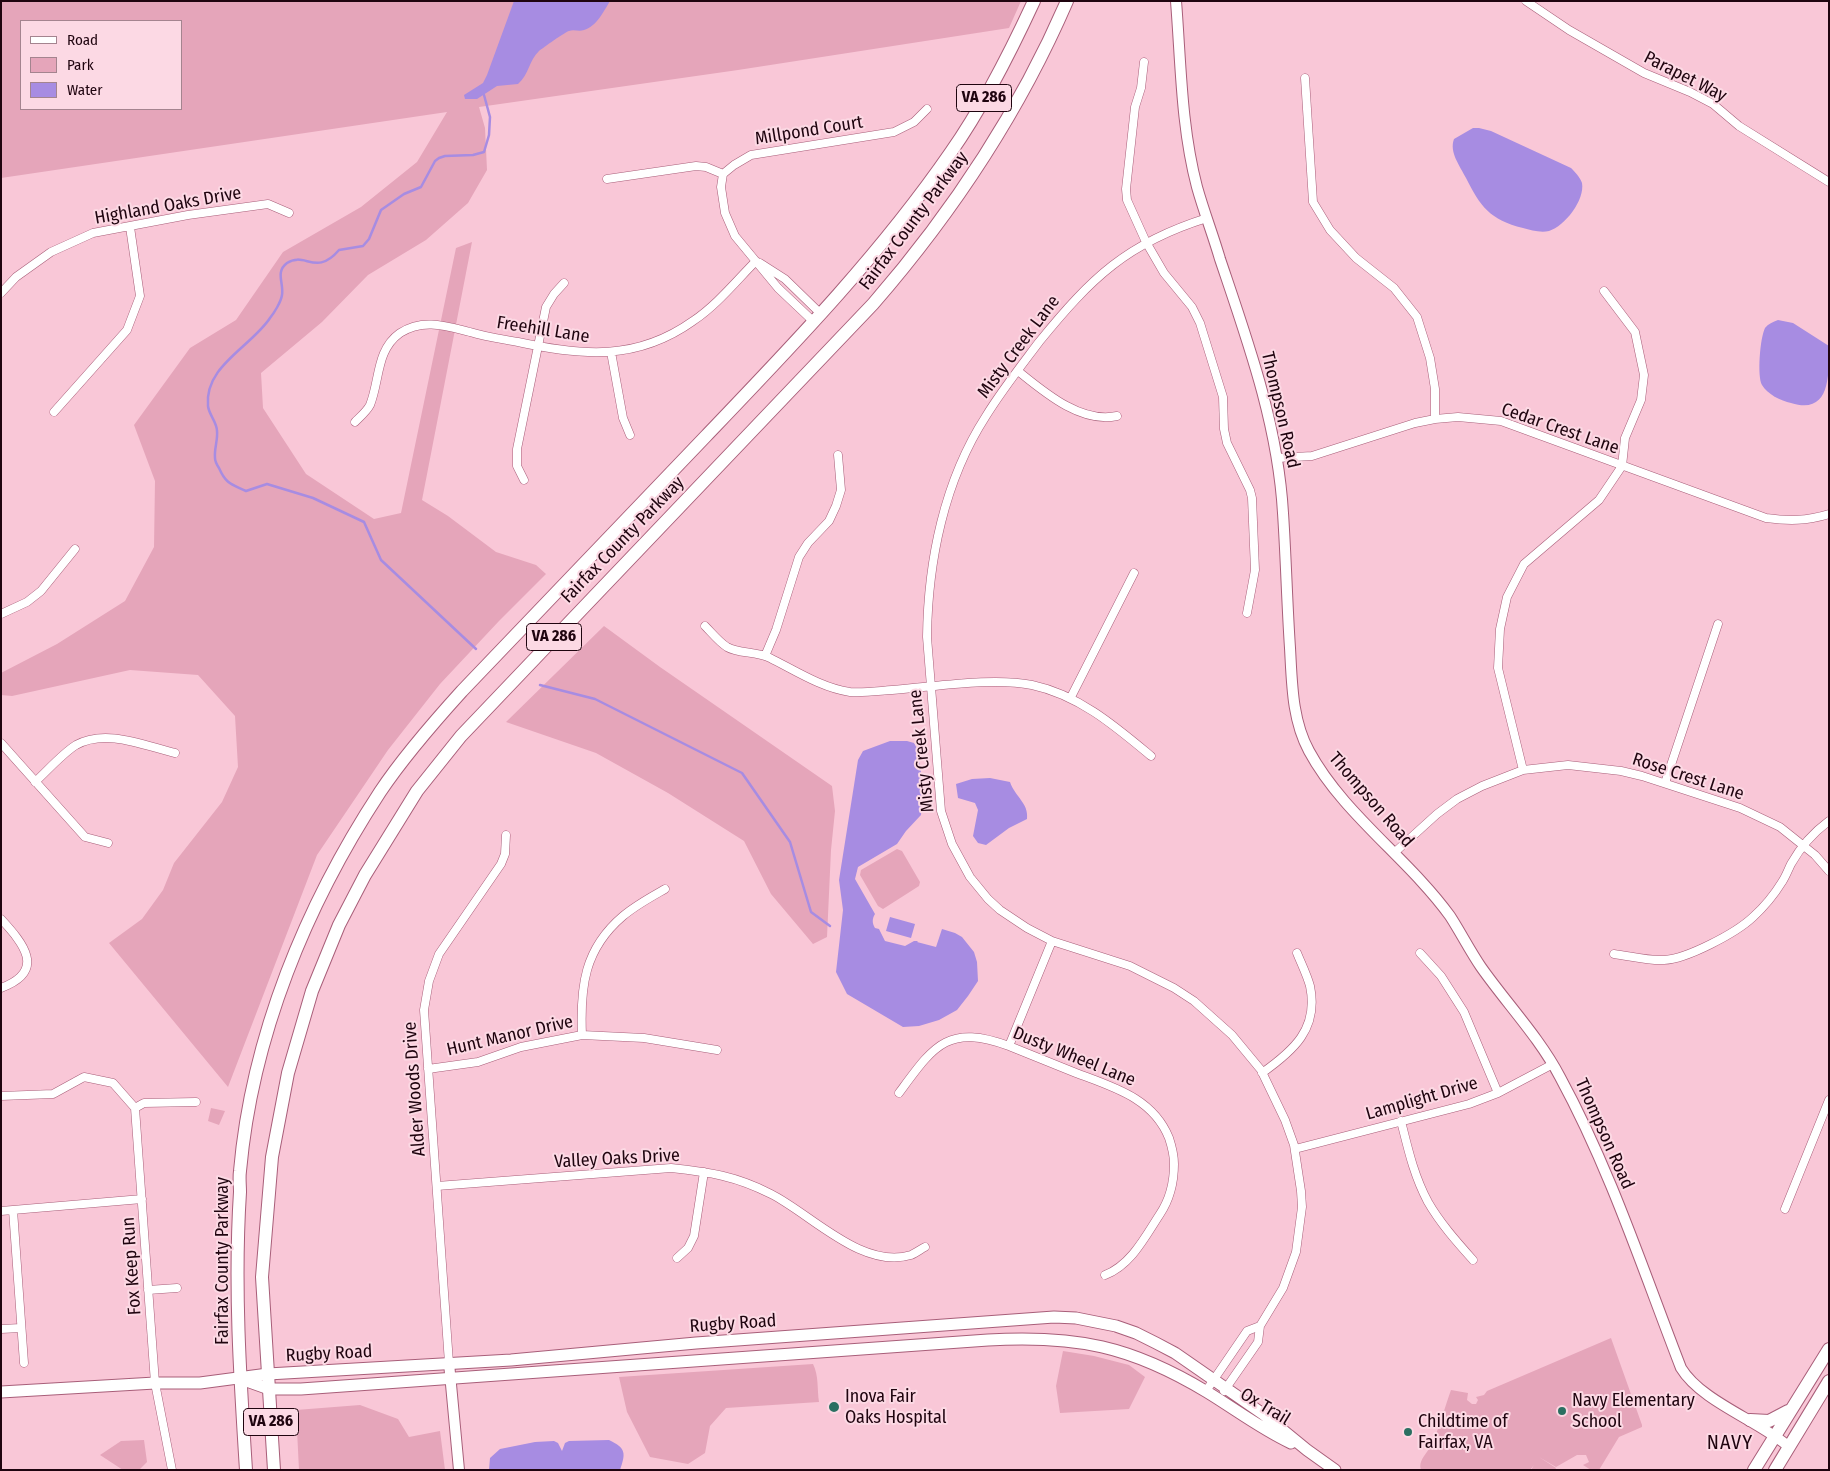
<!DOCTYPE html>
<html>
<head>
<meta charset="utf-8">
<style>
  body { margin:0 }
  #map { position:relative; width:1830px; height:1471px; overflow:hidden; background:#f9c7d7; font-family:"Fira Sans Condensed",sans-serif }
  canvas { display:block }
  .frame { position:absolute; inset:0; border:2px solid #1f040f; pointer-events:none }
  .legend { position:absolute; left:20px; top:20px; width:162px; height:90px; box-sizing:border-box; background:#fcd9e4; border:1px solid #a4848f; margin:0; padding:6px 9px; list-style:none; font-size:15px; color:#1f040f }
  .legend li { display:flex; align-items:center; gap:10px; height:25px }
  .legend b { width:25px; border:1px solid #a4848f }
</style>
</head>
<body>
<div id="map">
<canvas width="1830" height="1471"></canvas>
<div class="frame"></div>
<ul class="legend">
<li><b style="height:6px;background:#fff"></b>Road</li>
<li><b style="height:14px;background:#e5a5ba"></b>Park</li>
<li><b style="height:14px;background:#a78ce2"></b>Water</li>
</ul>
</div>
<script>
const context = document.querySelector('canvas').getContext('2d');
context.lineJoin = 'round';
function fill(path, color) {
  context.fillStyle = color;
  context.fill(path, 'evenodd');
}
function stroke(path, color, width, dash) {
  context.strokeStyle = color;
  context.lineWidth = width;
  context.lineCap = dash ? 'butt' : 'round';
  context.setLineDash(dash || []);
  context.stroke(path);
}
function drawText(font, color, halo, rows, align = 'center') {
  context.font = font + ' "Fira Sans Condensed",sans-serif';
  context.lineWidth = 4;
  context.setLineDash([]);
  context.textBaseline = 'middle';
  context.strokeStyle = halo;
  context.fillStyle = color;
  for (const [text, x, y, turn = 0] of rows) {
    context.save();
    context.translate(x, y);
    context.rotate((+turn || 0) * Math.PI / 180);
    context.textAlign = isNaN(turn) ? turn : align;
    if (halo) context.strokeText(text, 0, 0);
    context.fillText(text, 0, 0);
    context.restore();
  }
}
const green = new Path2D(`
  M1,1H1021L1009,28L738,70L479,107L485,128L487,170L468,203L426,240L368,275L322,322L261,373L263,408L306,474L374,519L401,513L456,248L472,242L422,500L448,516L496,552L536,565L546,574L499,621L440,684L388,750L317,855L228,1087L109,943L142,919L163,890L174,863L222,802L238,767L235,716L198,675L130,670L12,696L1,695V673L57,644L125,601L154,547L155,481L134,425L190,348L236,320L283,252L361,207L417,162L447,112L1,178ZM21,21H181V109H21Z
  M604,626L660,667L832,786L835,811L831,850L827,937L813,944L771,894L744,841L668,793L596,753L506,722Z
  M897,849L902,851L920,882L919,886L883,909L878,906L860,875L861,870Z
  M211,1108L225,1111L219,1125L208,1121Z
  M1611,1338L1642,1425V1427L1619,1437L1599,1470H1591L1583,1465L1589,1462L1586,1455H1577L1556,1467L1539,1457L1556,1468L1555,1470H1531L1534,1465L1530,1470H1421C1418,1462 1425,1455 1429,1449C1439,1431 1444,1409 1451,1390L1468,1393L1467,1400L1472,1404H1476L1478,1400L1476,1397L1484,1395L1487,1391Z
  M1063,1351L1094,1356L1129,1365L1145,1377L1129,1409L1060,1413L1056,1386Z
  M813,1364C819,1376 817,1389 819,1402L726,1408L710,1426L705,1453L688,1464L650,1457L627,1412L619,1377Z
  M360,1405L398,1419L409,1437L440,1431L445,1470H299L296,1410Z
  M144,1440L147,1462L139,1470H123L100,1455L121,1441Z`);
const water = new Path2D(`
  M514,1H610C604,11 596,27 584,30C579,32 574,29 569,31C565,32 543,48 539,51C529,60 529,75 518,84L497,86L477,99H465L464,95L483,83L487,75Z
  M1473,128H1479L1491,131L1571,168C1575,172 1580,177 1582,183C1585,200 1565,226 1549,231C1540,233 1531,230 1523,228C1490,220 1480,206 1466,178C1460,166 1449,152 1454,139Z
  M1778,320L1793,323L1829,346C1829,377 1830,415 1791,403C1781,401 1767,394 1762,385C1757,376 1760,338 1765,328C1768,324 1773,322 1778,320Z
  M890,741H907L914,743L918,750L923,788L921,815L906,831L897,844L858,867L855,879L875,914C872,919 872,923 875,928L879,929L885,941L905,946L914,941H918L917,942L936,947L942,929L955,933L962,937L974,952L977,962L978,981L968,996L957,1010L939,1020L919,1026L903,1027L847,994L836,972L843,910L839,880L858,760L863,751Z
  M990,778L1010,782C1015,797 1029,803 1027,819L1009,828L986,845L978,843L973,836L978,810L975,803L958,798L956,784L972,779Z
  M890,917L915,924L911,938L886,931Z
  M609,1440C626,1448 626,1453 620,1470H489L490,1458L500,1449L535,1442L554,1441L558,1443L562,1451L565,1443L569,1441Z`);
const stream = new Path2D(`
  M476,649L381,560L364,522L313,498L267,484L246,491C231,484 226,484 219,468C217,465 215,461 215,458C214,449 218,440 217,431C217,422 209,415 208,406C204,366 251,347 270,318C274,313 281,302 282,295C284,283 275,272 287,263C305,251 316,277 339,250L363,246L369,239L381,210L404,194L421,187L435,161L439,158L445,156L473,155L484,152L489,135L490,117L484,95
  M540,685L595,699L742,773L790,842L811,912L830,926`);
const minor = new Path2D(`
  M1526,1L1569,30L1644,73L1690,92L1713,104L1739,126L1829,182
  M1144,62L1141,88L1135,107L1126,189L1127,200L1146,242L1164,273L1192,307L1200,323L1223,397L1224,429L1227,443L1250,490L1252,498L1255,570L1247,613
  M1305,78L1313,202L1330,230L1356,258L1394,288L1417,317L1430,358L1435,389V419
  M723,174L721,187L725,213L735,236L778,288L814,322
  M607,179L696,166L706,167L723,174L734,165L751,155L894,132L914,122L927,109
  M1207,218C1127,243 1091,278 1039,342C1021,366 1002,390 986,416C944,481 928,561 927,637L941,811L952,844L970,877L988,899L1000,910L1027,928L1052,941L1130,966L1174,988L1194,1001L1232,1035L1261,1070L1285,1120L1294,1145L1301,1191L1302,1207L1296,1252L1283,1288L1260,1326L1258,1342L1224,1391
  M760,263L785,279L821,314
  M1,293L16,277L51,252L93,233L188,215L268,204L289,213
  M611,352L623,418L630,435
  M1018,371C1044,392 1081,424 1117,416
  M54,412L127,330L140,296L130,227
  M355,422C360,417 367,411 370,405C380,380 376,350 400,333C423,318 446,326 470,332C486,337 502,339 518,342C582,356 637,361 693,321C717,305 736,281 756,261
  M1277,458L1312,456L1415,423L1435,419L1458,417L1501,421L1766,518C1789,521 1806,521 1829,514
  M524,480L517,466V449L546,307L554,294L564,283
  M1,614L27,602L41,591L75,549
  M705,626C712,633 719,642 727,647C739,654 756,651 770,658C796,671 822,688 850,692C864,693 878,691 892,690C934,687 992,677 1032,685C1079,695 1115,726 1151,756
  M765,656L776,630L799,557L808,543L829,521L836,506L841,490L838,455
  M1071,697L1134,573
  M1,743L85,837L108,843
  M1523,770L1498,668L1500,629L1507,597L1524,564L1599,500L1622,466L1625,438L1641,400L1644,375L1635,332L1604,291
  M35,782C47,771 63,753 76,745C106,728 145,746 175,753
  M1665,783L1718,624
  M1394,853L1437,814L1457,799L1482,786L1523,770L1568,765L1621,771L1642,776L1740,808L1780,827L1815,855L1829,871
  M1,919C23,943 47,971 1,988
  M1420,953L1441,976L1464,1012L1498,1093
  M1614,954C1630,956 1648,961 1664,960C1687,959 1736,933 1753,917C1764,907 1774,895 1782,882C1786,876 1788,870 1791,864C1800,848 1814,832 1829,821
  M582,1035C580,987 584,949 623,916C636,905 651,897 665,889
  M1009,1046L1052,941
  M428,1069L478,1062L521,1047L582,1035L644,1038L717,1050
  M1262,1073C1293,1051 1319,1029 1310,986C1307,975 1301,963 1297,953
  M899,1093C933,1047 947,1023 1009,1046C1031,1055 1054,1064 1076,1073C1113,1087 1153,1098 1169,1138C1172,1147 1174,1155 1174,1164C1174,1182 1170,1199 1160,1214C1145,1237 1131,1265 1105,1275
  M1,1096L53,1094L84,1077L113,1083L135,1108L155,1383L172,1470
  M135,1108L144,1103L196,1102
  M1401,1121C1408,1149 1414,1176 1428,1202C1440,1223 1457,1242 1473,1260
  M1295,1149L1469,1104L1498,1093L1553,1064
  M437,1186L671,1168C709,1172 736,1176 771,1194C811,1214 862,1270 911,1255C916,1253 921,1249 925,1247
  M1785,1209L1829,1100
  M13,1210L24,1363
  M1,1211L142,1199
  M677,1258L688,1248L694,1236L704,1172
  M148,1290L177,1288
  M1,1329L21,1328
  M449,1363L424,1010L429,981L439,954L501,864L505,854L506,835
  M1206,1391L1247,1331L1260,1326`);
const tertiary = new Path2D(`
  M1176,1C1181,64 1181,126 1197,187C1204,212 1213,235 1220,259C1248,342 1278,425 1283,513C1286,558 1287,603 1290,648C1292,683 1292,720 1309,751C1343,814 1408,858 1450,916C1461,933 1470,951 1481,967C1507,1004 1539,1037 1560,1077C1610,1169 1643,1270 1681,1368C1701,1401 1757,1420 1788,1446
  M449,1363L459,1470`);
const secondary = new Path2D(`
  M241,1379L269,1389H301L988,1340C1076,1335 1131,1346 1207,1392C1235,1409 1261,1429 1291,1443
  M1,1392L155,1383H200L268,1374L511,1360L696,1343L1054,1317L1076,1318L1116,1326L1136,1333L1156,1343L1175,1353L1263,1414L1307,1450L1335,1470`);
const primary = new Path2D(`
  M1750,1420L1769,1421L1788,1411
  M1754,1470L1829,1349
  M1775,1470L1829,1381`);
const trunk = new Path2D(`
  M246,1470C240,1377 234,1285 240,1192C240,1185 239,1178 240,1171C252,1036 306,905 380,792C404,756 433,723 462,691C543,606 625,521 706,436C793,345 880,255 951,152C984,105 1010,53 1034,1
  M274,1470L262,1277L272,1157L288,1073L312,991L339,925L365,875L417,791L461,736L873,304C952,213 1019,112 1067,1`);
const markers = [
  [834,1407,6,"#2b6f61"],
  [1562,1411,5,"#2b6f61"],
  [1408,1432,5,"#2b6f61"]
];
const shields = [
  [984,98,55],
  [554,637,55],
  [271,1422,55]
];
const shieldNames = [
  ["VA 286",984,98],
  ["VA 286",554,637],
  ["VA 286",271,1422]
];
const streetNames = [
  ["Parapet Way",1685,77,27],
  ["Millpond Court",809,131,-9],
  ["Highland Oaks Drive",168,206,-10],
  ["Fairfax County Parkway",914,221,-53],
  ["Freehill Lane",543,330,9],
  ["Misty Creek Lane",1019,347,-53],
  ["Thompson Road",1280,410,77],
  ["Cedar Crest Lane",1560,429,19],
  ["Fairfax County Parkway",623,540,-46],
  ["Misty Creek Lane",922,751,-96],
  ["Rose Crest Lane",1688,777,18],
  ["Thompson Road",1371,800,49],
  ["Hunt Manor Drive",510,1036,-13],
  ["Dusty Wheel Lane",1074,1057,22],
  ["Alder Woods Drive",415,1089,-94],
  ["Lamplight Drive",1422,1099,-16],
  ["Thompson Road",1604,1134,66],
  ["Valley Oaks Drive",617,1159,-3],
  ["Fairfax County Parkway",223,1261,-90],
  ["Fox Keep Run",132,1266,-94],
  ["Rugby Road",733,1324,-4],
  ["Rugby Road",329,1354,-3],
  ["Ox Trail",1265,1407,31]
];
const poiNames = [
  ["Inova Fair",845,1397],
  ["Oaks Hospital",845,1418],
  ["Navy Elementary",1572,1401],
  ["School",1572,1422],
  ["Childtime of",1418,1422],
  ["Fairfax, VA",1418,1443]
];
const quarterNames = [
  ["NAVY",1730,1443]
];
fill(green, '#e5a5ba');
fill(water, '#a78ce2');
stroke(stream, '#a78ce2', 2.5);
stroke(minor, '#a85e79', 9);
stroke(tertiary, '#a85e79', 12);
stroke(secondary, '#a85e79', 13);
stroke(primary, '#a85e79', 14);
stroke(trunk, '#a85e79', 14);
stroke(minor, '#fff', 8);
stroke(tertiary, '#fff', 10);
stroke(secondary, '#fff', 11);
stroke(primary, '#fff', 12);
stroke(trunk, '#fff', 12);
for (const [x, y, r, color] of markers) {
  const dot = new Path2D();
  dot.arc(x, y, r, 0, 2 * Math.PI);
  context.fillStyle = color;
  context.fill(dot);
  stroke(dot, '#fcd9e4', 2);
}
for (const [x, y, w] of shields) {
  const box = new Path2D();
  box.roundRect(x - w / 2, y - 13.5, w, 27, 4);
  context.fillStyle = '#fcd9e4';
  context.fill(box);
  stroke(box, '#1f040f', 1);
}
drawText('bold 16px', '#1f040f', null, shieldNames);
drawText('18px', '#1f040f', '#fcd9e4', streetNames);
drawText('18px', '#1f040f', '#fcd9e4', poiNames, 'left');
context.letterSpacing = '1px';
drawText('20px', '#1f040f', '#fcd9e4', quarterNames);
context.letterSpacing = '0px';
</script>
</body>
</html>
